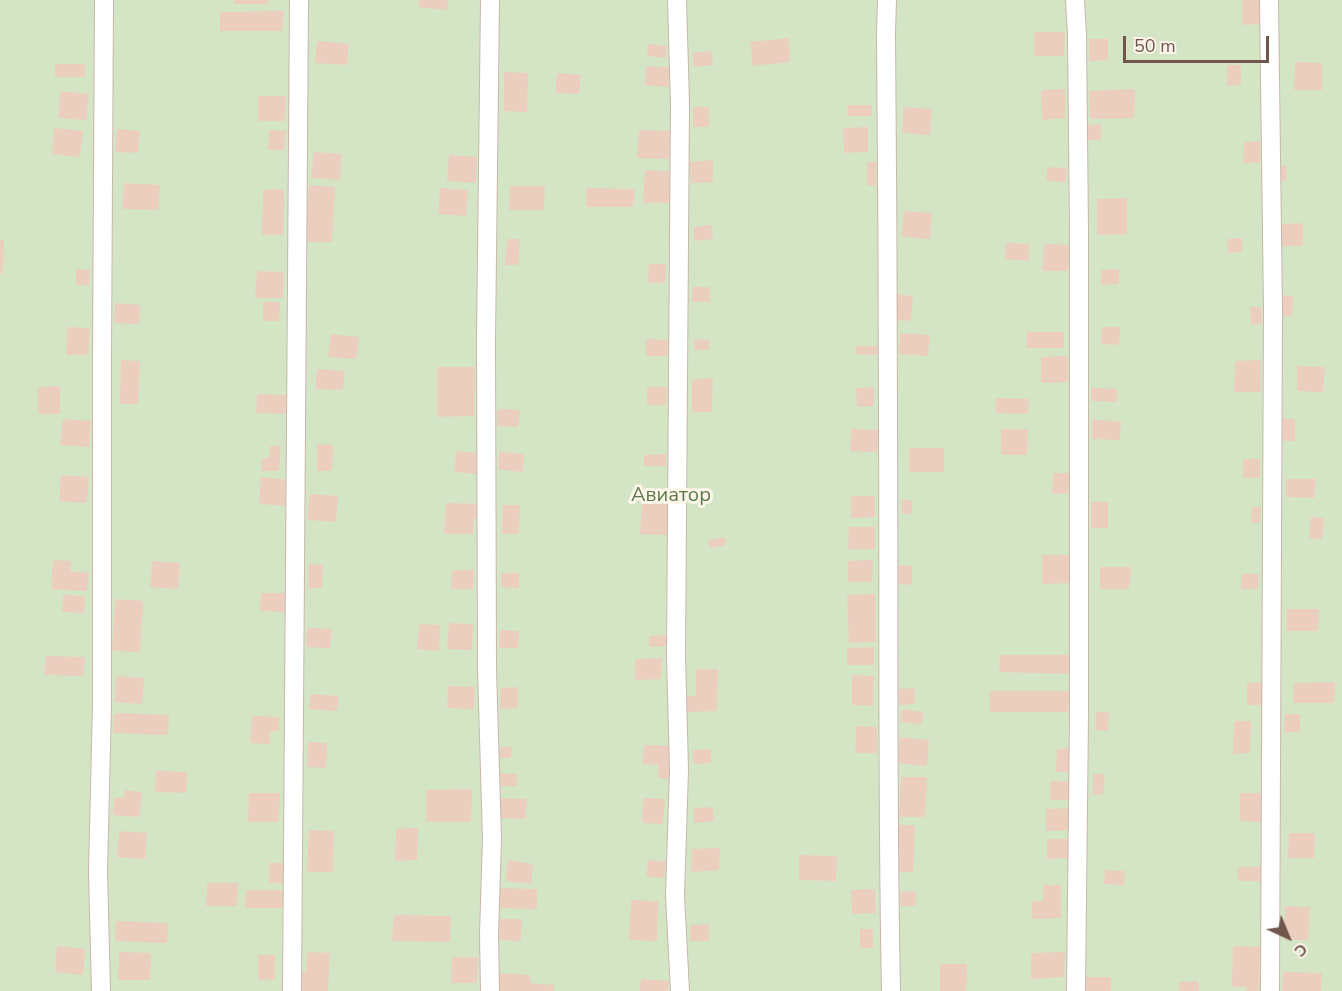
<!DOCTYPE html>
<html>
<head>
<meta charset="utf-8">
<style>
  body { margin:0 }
  #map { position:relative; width:1342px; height:991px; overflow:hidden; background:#f9f0e5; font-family:"Nunito Sans",sans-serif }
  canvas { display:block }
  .north { position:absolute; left:1258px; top:907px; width:60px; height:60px; -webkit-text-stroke:4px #fdf4ea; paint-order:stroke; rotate:136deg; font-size:16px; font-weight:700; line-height:24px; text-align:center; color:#6f574d }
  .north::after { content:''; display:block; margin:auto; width:21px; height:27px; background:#6f574d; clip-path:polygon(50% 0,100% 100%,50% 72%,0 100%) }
  .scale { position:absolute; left:1123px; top:36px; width:146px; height:27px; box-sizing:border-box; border:3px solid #6f574d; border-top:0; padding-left:8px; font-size:18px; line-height:21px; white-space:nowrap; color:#6f574d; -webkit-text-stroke:4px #fdf4ea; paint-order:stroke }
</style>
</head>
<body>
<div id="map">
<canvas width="1342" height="991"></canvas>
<div class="north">С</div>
<div class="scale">50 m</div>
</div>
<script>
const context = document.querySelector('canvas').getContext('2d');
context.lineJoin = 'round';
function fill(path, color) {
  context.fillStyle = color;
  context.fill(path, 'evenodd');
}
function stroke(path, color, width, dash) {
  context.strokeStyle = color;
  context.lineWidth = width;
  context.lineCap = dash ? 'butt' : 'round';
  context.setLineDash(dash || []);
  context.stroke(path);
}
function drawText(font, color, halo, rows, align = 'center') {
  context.font = font + ' "Nunito Sans",sans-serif';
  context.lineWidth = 6;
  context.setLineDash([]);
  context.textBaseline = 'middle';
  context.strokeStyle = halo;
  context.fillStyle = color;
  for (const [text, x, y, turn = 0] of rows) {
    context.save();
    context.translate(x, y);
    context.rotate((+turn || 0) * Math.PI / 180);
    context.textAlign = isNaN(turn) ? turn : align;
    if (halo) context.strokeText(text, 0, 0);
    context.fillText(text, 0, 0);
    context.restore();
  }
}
const green = new Path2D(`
  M0,0H1342V991H0Z`);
const building = new Path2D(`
  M234,0H268V4H234Z
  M419,0H448L447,10L418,7Z
  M1242,0H1259V24L1242,25Z
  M284,11L282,31H220V12Z
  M1034,32H1065L1064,56H1034Z
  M789,38L790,62L753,66L750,42Z
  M1089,39H1108V60L1089,61Z
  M317,41L349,44L347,65L315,63Z
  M648,44L667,46L666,58L647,56Z
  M712,51L713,65L694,67L692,53Z
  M1295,62L1322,63V90H1294Z
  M55,64H85V77H55Z
  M1227,65H1241V85L1227,86Z
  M646,66L670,67L668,87L645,85Z
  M504,72L528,73L527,112L504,111Z
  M557,73L581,75L579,94L555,93Z
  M1065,89V118L1042,120L1041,90Z
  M1135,89L1134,118L1090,119L1089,91Z
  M60,91L89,94L86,120L58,118Z
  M258,96H286L285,121H258Z
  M848,105H872V116H847Z
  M693,107H709V127H693Z
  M904,107L932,109L930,135L902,133Z
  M1101,124V140H1086L1087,125Z
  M868,127V152L844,153L843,128Z
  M54,128L83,131L80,157L52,154Z
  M117,129L140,131L138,153L115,152Z
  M269,130L286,131L284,150H268Z
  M639,130L671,131L669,159L637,158Z
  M1260,141V163H1243L1244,142Z
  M314,152L342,154L340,180L311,178Z
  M449,155L477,157L476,183L447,181Z
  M713,160V182L691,183L690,162Z
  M867,162H876V185L867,186Z
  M1275,166H1287L1286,181H1274Z
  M1047,167L1067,168L1066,182L1046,181Z
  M645,170L671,171L669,203H643Z
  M124,183L160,185L158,210L122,209Z
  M309,185L335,187L332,242H305Z
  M510,186H545L544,210H509Z
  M440,188L468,190L466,216L438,214Z
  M586,188L635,189L633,207H586Z
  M284,189L283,235H262L263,190Z
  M1127,198V234L1097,235V199Z
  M904,211L932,213L930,239L902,237Z
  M1303,223V246H1282V224Z
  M712,225L713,239L694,241V227Z
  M1242,238V252L1228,253L1227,239Z
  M507,239H520L518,265H505Z
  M0,240H4L3,273H0Z
  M1006,243L1029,244V261L1005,259Z
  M1044,244L1069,245L1068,271H1042Z
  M649,264H666L665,283H648Z
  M76,269L90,270L89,285H76Z
  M1119,269V284L1101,285V270Z
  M257,271L284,272L283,298H255Z
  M692,287H710V302H692Z
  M895,294L913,296L911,321L894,320Z
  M1279,295L1293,296L1292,316H1278Z
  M263,302H280L279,321H263Z
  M115,303L140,305L139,324L114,323Z
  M1250,307H1261L1262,324L1251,325Z
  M67,327L90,328L88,355H66Z
  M1102,327H1120L1119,345L1101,344Z
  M1027,332H1064V348H1026Z
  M900,333L930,335L928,356L899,354Z
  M331,334L359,337L356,359L328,357Z
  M646,339L668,340L667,356H646Z
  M694,339L710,340L709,350H694Z
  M856,346H878V355L856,354Z
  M1068,356V382L1041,383V357Z
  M121,360L140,361L138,404H120Z
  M1261,360V392H1234L1235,361Z
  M1297,366L1325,367L1323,392L1297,391Z
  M437,367H475L474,416L437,417Z
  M317,369L345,371L343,390L315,389Z
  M713,378L712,412H692V380Z
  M60,386V414H38V387Z
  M647,387H667L666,405H647Z
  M874,387V406L857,407L856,388Z
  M1091,388L1117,389V402L1091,401Z
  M257,394L287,395L286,414L256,413Z
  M996,398L1029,399L1028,414L995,413Z
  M498,409L520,410L518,427L497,426Z
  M1281,418L1295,419V441H1282Z
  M63,419L91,421L89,447L60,445Z
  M1092,420L1121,421L1120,440L1092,439Z
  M851,429L879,430L877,452L850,451Z
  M1001,429H1028L1027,455H1001Z
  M317,444L333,445L332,471H317Z
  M270,446H281L279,471H261L262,458H269Z
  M909,448H944V472H909Z
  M456,451L478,453L477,474L454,472Z
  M499,452L524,454L523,472L498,469Z
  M666,454V466H644V455Z
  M1243,459H1260V478H1243Z
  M1053,473H1070L1068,493L1052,494Z
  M61,475L89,477L87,503L59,501Z
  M261,477L289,480L287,506L259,504Z
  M1286,479H1316L1314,498L1286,497Z
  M310,494L338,496L336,522L307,520Z
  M851,496H875V517L851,518Z
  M902,499L913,501L911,514L901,513Z
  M1091,502H1108V528H1091Z
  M446,503L481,504L480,518H474L473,534H444Z
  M642,504H670L668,535L640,534Z
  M503,505H520L519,534H501Z
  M1252,507H1261L1260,523H1251Z
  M1311,517L1324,518L1322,539L1309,538Z
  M849,527H875V549H848Z
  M725,537L726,545L710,548L708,540Z
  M1042,555H1069V583L1042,584Z
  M53,560L71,561L70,571L89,573L87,591L51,589Z
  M873,560L872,582H848V561Z
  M152,561L180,563L178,589L150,587Z
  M309,564L323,565L322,588H308Z
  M898,565L912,566V585L897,584Z
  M1100,567H1131L1129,589H1100Z
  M452,570H474L473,589H451Z
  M501,573H519V588L501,587Z
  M1242,574H1259L1258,589H1241Z
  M261,593H289L288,612L260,611Z
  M875,594L876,642L849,643L847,595Z
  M63,595L85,596L84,613L62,612Z
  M115,599L143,601L140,652L112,651Z
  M1287,609H1319L1318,631H1286Z
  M449,623L473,624L472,650L447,649Z
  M419,624L440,625L439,651L417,649Z
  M307,628L332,629L330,648L306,647Z
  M500,630L519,631L518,648H499Z
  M667,635V646L649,647V636Z
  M874,647V665H847V648Z
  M1000,655H1069V674L999,672Z
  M46,656L85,657L83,676L44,675Z
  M662,658L661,679L635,680V659Z
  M696,669H718L717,711L686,712V696H696Z
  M852,675L874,676L873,706L852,705Z
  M116,676L144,678L142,704L114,702Z
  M1268,682V705H1247V683Z
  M1335,682L1334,703H1293L1294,683Z
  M448,686L475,687L474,709L447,708Z
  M518,687V708L500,709L501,688Z
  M915,688V704L899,705V689Z
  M990,691H1069L1068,712H990Z
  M311,694L339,696L337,711L309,709Z
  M902,709L923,712L922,724L900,722Z
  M1096,712H1109L1108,731L1095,730Z
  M114,713L169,715L168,735L113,733Z
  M1285,714H1300V732H1284Z
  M252,716L280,717L279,731H270V744L250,743Z
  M1234,721H1251L1250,753L1233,754Z
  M856,726L877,727V753H855Z
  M900,737L929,740L927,766L898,763Z
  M308,742L327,743L326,768L307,767Z
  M644,745L670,746L669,779L658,778V765L642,764Z
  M500,747H512L511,758H500Z
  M1078,748L1077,772H1056L1057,749Z
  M711,749V763L693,764V750Z
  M156,771L187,772L186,793L155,792Z
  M499,773L517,774V786H499Z
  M1093,774H1105L1103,794L1093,795Z
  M901,777H927L925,817H899Z
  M1050,781H1076V800H1050Z
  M472,789L471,822H426V790Z
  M125,790L142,792L139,817L113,815L114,798H124Z
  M249,793H280L279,822H248Z
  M1240,793H1264L1263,822L1240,821Z
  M499,798L527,799L525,819L498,818Z
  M643,798L665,799L663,824L642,823Z
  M713,807L714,821L694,823V808Z
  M1073,808L1074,830L1046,831V809Z
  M897,825H915L913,872H895Z
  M418,828L417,860L395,861L396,829Z
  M309,830L334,831L333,872H307Z
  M119,831L147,833L145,859L117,857Z
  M1289,833H1315L1314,858H1288Z
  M1047,839H1073L1072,858L1047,859Z
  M720,848L719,870L691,872L692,849Z
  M799,855L837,856L836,881L799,880Z
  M508,860L533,864L531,884L506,881Z
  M648,860L666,862L664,878L646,877Z
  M269,863H284L283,883H269Z
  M1238,867H1264V881H1238Z
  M1105,870L1125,871L1124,885L1104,884Z
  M207,883H238L237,906H206Z
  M1043,885H1061V918L1032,919V901H1043Z
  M495,888L537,889V909L494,908Z
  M875,889L876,913L852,914L851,890Z
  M246,890H286L285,908H245Z
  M915,891L916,905L901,907L900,892Z
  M631,900L658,901L657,941L629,940Z
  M1285,906L1310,907L1308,940H1284Z
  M394,915L451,916L450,942L392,941Z
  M500,919H522L521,941L499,940Z
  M116,921L168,923L167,943L115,941Z
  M709,924V941H690V925Z
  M860,929H873V948H860Z
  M57,946L85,949L83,975L55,972Z
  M1233,946L1260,947L1259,991H1246V987H1232Z
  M119,952L151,953L150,980H118Z
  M307,952L330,953L328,991H300L301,972H306Z
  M1065,952L1064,977L1031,979V953Z
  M258,955H275V979L258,980Z
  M452,957H478L477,983H451Z
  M940,964H967L966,991H940Z
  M1283,972L1322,973L1321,991H1282Z
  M499,973L530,975V983L554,985V991H498Z
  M1085,977H1111V991H1085Z
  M641,979L669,981L668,991H640Z
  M1198,981L1199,991H1179V982Z`);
const street = new Path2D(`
  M490,0L486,339L487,669L492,839L489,934L490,991
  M677,0L680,103L676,656L679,770L675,896L680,991
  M887,0L886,33C887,161 888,290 888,418C889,609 887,800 891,991
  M1075,0L1077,35L1079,231V715L1076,991
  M1269,0L1273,310L1270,991
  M101,991L98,872L102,704V357L104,0
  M292,991C295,661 296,330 299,0`);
const parkNames = [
  ["Авиатор",671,496]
];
fill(green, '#d4e5c5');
fill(building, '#eccebf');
stroke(street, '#c9b7ac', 20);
stroke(street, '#fff', 18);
drawText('20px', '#5b794a', '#fdf4ea', parkNames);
</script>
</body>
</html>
